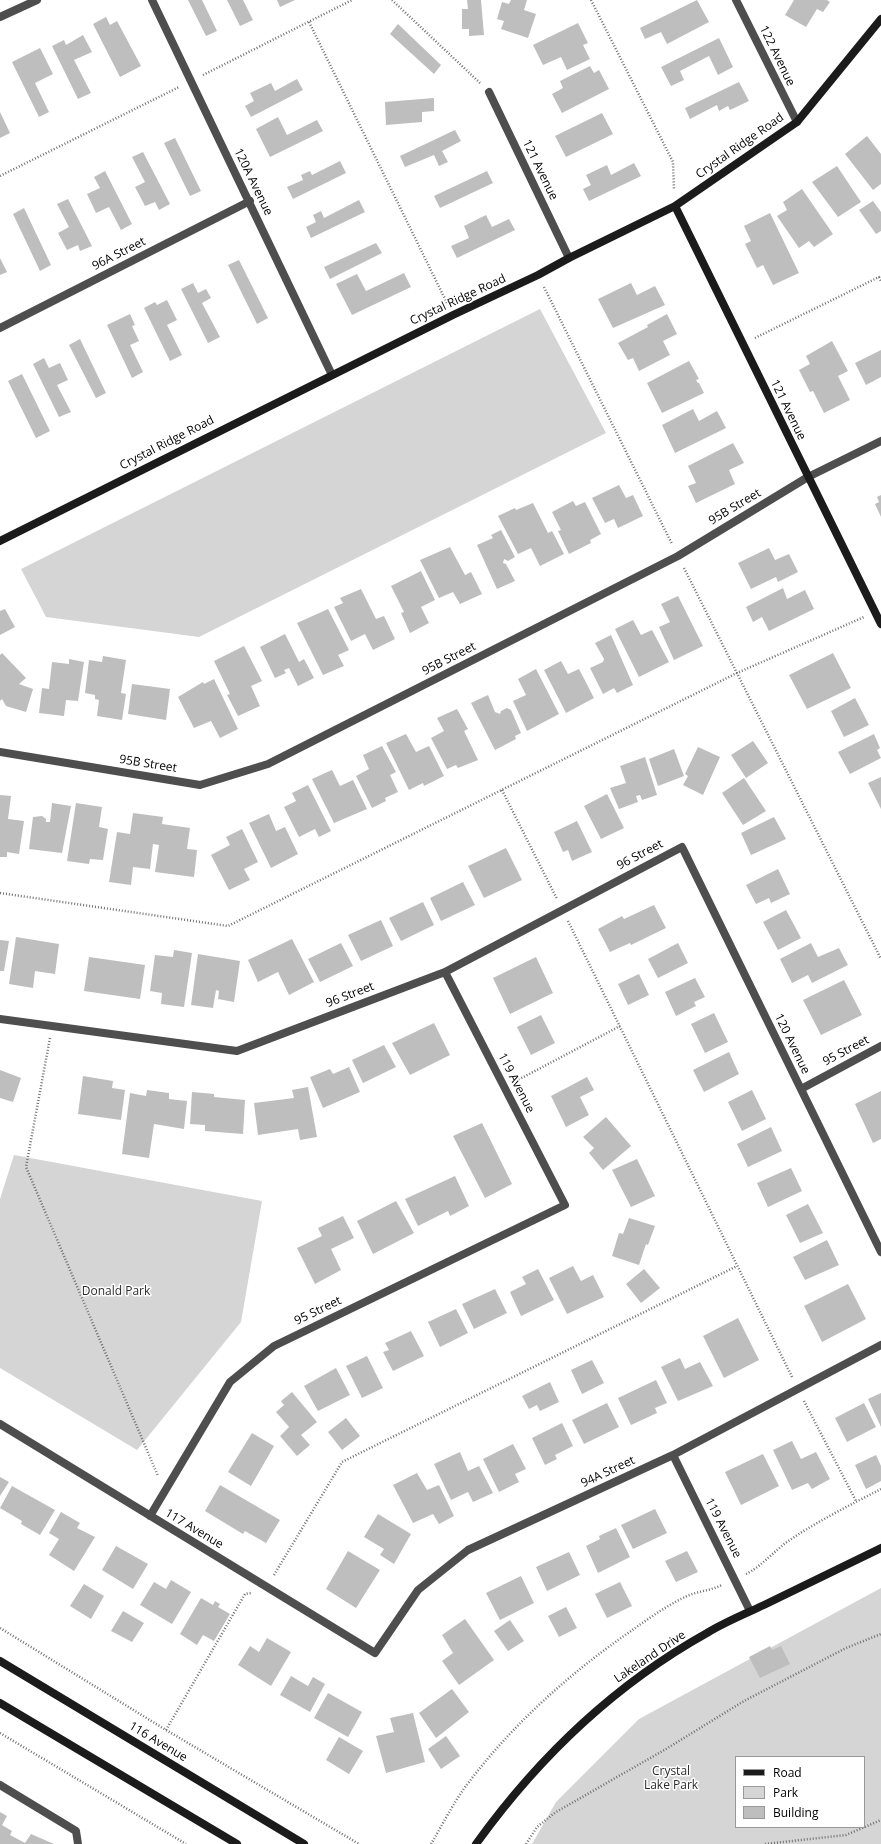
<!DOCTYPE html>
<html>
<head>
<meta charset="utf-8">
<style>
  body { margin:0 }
  #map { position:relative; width:881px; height:1844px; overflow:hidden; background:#fff; font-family:"Open Sans",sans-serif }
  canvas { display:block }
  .legend { position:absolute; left:735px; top:1756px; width:130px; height:72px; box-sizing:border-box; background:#fff; border:1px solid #999; margin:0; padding:5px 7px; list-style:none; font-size:12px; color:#000 }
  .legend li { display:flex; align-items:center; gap:8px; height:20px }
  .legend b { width:20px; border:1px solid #999 }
</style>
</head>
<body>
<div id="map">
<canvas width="881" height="1844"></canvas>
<ul class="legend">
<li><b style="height:5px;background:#1b1b1b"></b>Road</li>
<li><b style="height:11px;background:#d5d5d5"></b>Park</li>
<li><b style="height:11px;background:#bebebe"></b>Building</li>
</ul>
</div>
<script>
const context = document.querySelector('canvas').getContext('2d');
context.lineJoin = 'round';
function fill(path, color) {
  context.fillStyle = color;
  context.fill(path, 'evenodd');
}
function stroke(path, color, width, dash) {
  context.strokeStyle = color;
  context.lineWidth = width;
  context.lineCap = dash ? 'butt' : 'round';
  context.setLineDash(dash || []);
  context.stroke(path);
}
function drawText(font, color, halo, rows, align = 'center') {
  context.font = font + ' "Open Sans",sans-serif';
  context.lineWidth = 3;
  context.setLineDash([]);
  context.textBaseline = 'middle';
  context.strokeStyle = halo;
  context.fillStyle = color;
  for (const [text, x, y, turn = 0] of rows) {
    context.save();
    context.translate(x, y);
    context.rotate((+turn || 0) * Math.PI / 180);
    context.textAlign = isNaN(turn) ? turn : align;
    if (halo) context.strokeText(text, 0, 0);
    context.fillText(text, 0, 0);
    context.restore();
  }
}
const green = new Path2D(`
  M540,309L606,433L199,637L46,617L21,569Z
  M14,1155L262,1201L241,1322L137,1450L0,1368V1199Z
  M881,1588V1844H532L556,1802L639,1719ZM736,1757H864V1827H736Z`);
const building = new Path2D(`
  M188,0H202L217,31L206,36Z
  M227,0H243L253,20L240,26Z
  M277,0H295L280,7Z
  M467,0H481L484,35L469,36V29H462V9H468Z
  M511,0H527L524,10L536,14L528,38L501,29L504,21L497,19L502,2L509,4Z
  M697,0L709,22L667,44L661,32L645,39L640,28Z
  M794,0H827L830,2L823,12L817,9L806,27L785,15Z
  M106,17L110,25L117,21L141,66L120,77L93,24Z
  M578,23L588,43L583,45L590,59L567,70L561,57L543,65L533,45Z
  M398,24L441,65L434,74L390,34Z
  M83,35L92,52L74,60L91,93L78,99L52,46L64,40L66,45Z
  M719,38L733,67L718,75L709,56L680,71L684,80L671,86L661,67Z
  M40,48L53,74L35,83L49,112L39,117L12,62Z
  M590,66L594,73L599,70L609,89L562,113L552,94L563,88L560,81Z
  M297,79L303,90L251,117L245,106L254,101L250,93L271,83L275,91Z
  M739,82L749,101L730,110L728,106L719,111L717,105L690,119L685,108Z
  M434,98V111L422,112V122L386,125L385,102Z
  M0,112L10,133L0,138Z
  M602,113L613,134L566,157L555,136Z
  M278,117L287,135L317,120L323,131L270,157L256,129Z
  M455,130L461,141L442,151L448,162L439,166L434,155L405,167L400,156Z
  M867,136L881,154V184L873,190L845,154Z
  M175,138L201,191L190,196L164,143Z
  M143,152L170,204L159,210L155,202L145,206L135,187L145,182L132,157Z
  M340,161L346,173L293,199L287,187L303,180L301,175L310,171L312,175Z
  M634,163L641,176L589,201L583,189L591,185L586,175L607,165L611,175Z
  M837,166L861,202L838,217L812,182Z
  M105,171L132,224L121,230L109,207L96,213L87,194L100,188L94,177Z
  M487,171L493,183L440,208L434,196Z
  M802,189L833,234L814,247L809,241L799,248L777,216L787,210L783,202Z
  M68,199L92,246L80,251L78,245L67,250L58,233L69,227L57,204Z
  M359,200L365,212L311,238L306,227L316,222L313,215L321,211L324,218Z
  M873,201L881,212V231L876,234L859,210Z
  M24,208L51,265L40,271L13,214Z
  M770,213L799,273L773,285L763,265L757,268L745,244L751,241L744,226Z
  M486,215L492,227L509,219L515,230L457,258L451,246L469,238L464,226Z
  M376,243L382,253L330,279L324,267Z
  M0,258L7,272L0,275Z
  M239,260L268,318L257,324L228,265Z
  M404,273L411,287L352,315L336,284L357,274L366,291Z
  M193,283L198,293L206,289L211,298L202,303L220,337L208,343L181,289Z
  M631,283L637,295L655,286L665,305L613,328L598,299Z
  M167,300L177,320L167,325L182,355L170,361L144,308L155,302L157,305Z
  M130,314L135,325L132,326L139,341L130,345L143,372L132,378L107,325Z
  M667,314L677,334L663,341L670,355L639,371L633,358L628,360L618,343L648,327L647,325Z
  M80,339L106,393L96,398L69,345Z
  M832,341L848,371L838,376L850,400L824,413L813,391L810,392L799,370L810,364L806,356Z
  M881,350V377L866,385L855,363Z
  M44,358L49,368L60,363L68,380L57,385L71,412L59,417L33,364Z
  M689,361L699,379L696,380L698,383H699L704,393L662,413L647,383Z
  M22,374L50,431L36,438L8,381Z
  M693,409L699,421L717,411L726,428L675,453L662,425Z
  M733,443L744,463L729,470L735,484L696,503L688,486L696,483L688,466Z
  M619,485L626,498L633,495L643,516L618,528L614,519L605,523L592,498Z
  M881,495V517L875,504L879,502L877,497Z
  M573,501L576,506L585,502L601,534L590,540L591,543L569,554L558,531L561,530L552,512Z
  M533,503L548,533L552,531L564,554L540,566L531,548L518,554L498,516L515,508L516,510Z
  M501,530L515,557L508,561L504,559L503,563L506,564L515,581L497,589L477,545L493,538L491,535Z
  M450,547L465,575L471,572L482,594L460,604L453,592L439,598L420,560Z
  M769,548L775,560L789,554L798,572L778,582L776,577L751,589L738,563Z
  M421,571L435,600L421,607L429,623L410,633L401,613L404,612L391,586Z
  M783,588L787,599L805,590L814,609L769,631L762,617L753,622L746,607Z
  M361,589L376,619L384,616L395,639L373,650L365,634L351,641L334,607L343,603L340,598Z
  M678,596L703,646L674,660L659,627L670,622L661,604Z
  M5,609L15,627L0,635V611Z
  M328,609L349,650L338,655L344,666L323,675L297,623Z
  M633,620L641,635L652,630L669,662L639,677L615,629Z
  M285,634L299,662L304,659L314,678L298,686L289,668L284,670L286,673L275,678L260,647Z
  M611,635L633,685L617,693L614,688L603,694L590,668L603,662L604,659L595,643Z
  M244,646L262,681L251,686L260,706L238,716L227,695L230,694L214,661Z
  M2,653L26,678L19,684L33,689L26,712L6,706L2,699L0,701V655Z
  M833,653L851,688L807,709L789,675Z
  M103,656L126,660L121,693L126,694L122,720L97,716L99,700L95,699V695L85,693L89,660L102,662Z
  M69,659L84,662L78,701L66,700L64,716L39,713L42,688L49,689L52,662L69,664Z
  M561,661L568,674L579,669L594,698L566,713L544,670Z
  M536,669L559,714L527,731L513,701L526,695L518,679Z
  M214,679L238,729L220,738L211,721L194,728L178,697L203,682L204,684Z
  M132,684L170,689L166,720L128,714Z
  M488,695L495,712L500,714L501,711L507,708L511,710L521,733L515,736L516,739L495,750L471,703Z
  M855,698L869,725L844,737L831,711Z
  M457,709L468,729L464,731L478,760L458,768L456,765L447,769L431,738L444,731L437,718Z
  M406,734L416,752L429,746L444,776L424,786L423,783L409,790L386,743Z
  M874,734L880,748L877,750L881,758L850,774L838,752Z
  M753,741L768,763L746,778L731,755Z
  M382,746L396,772L390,775L398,792L385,798L386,801L372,808L356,776L369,769L363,755Z
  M698,747L720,757L703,795L683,785L688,776L685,774Z
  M674,749L684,776L658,786L649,759Z
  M645,757L657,795L642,800L640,795L636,796L638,802L619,809L610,788L626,783L620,766Z
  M332,770L340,786L353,780L367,809L334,823L312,779Z
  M881,777V809L868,783Z
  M744,778L766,811L743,825L722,793Z
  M308,785L331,831L319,837L315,829L299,837L284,807L296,801L292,793Z
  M607,794L624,828L601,839L584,806Z
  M0,795L11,796L8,819L24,821L19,854L7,852V857H0Z
  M52,803L71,806L62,853L29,849L33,817L42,816L46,819V822H50Z
  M76,803L102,807L99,827L108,829L103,860L90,859L89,864L67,861Z
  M133,813L163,817L162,824L190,828L187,849L197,850L194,877L155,872L159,845L153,844L150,869L133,867L131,885L109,882L117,832L130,834Z
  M269,814L276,831L285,827L298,854L271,868L249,823Z
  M774,817L786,839L751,855L741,833Z
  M577,821L592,852L572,861L568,850L563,852L554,832Z
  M242,829L258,862L244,869L250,880L229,890L211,855L230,845L226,837Z
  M506,848L522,880L484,898L468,866Z
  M778,869L790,894L771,903L769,898L756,904L746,885Z
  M463,882L475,905L441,921L430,898Z
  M423,902L434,925L401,941L389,918Z
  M654,905L666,928L631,945L630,943L610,952L598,929L622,916L624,919Z
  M786,910L801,938L778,950L763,922Z
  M381,920L393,946L361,961L348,935Z
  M16,937L59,944L55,974L35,971L33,988L9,984Z
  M292,939L314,982L289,995L278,972L258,982L248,960Z
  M0,940L9,941L4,971H0Z
  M341,943L353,966L320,982L308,959Z
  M678,943L688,963L658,978L648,959Z
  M811,943L818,957L839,948L848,965L812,983L808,975L792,983L780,959Z
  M174,950L192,953L184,1007L161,1004L162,993L150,991L155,955L173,957Z
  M198,954L240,961L234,1002L218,999L219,991L216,990L213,1008L191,1005Z
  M89,957L145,965L140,999L84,991Z
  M536,957L553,993L510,1014L493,978Z
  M639,974L649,995L628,1005L618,984Z
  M695,978L705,997L694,1002L696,1006L676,1016L665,992Z
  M844,980L862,1015L821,1035L803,1000Z
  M714,1013L728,1042L705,1053L691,1024Z
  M541,1015L555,1043L531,1055L517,1027Z
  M434,1023L450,1055L410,1075L392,1043Z
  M384,1045L396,1067L363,1083L352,1060Z
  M729,1052L739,1074L704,1092L693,1070Z
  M349,1067L360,1092L323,1108L310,1077L330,1069L333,1074Z
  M0,1070L21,1078L13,1102L0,1098Z
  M83,1076L113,1081L112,1088L125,1090L121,1120L78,1114Z
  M587,1077L594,1090L580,1097L589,1115L566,1127L551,1096Z
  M308,1087L317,1137L300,1140L298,1129L258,1135L254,1103L294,1098L292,1090Z
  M147,1090L169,1093V1099L187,1101L184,1129L154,1124L149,1158L122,1154L130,1093L146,1096Z
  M752,1090L766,1119L742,1131L728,1102Z
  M881,1091V1139L873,1143L855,1104Z
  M192,1092L214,1094V1097L245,1100L243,1134L205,1131V1125L190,1124Z
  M606,1117L631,1146L603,1170L589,1153L594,1148L583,1137Z
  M482,1123L512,1184L485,1198L453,1136Z
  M771,1127L782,1151L748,1167L737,1144Z
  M637,1159L655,1196L631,1207L612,1170Z
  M791,1168L802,1191L768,1207L757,1183Z
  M455,1176L469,1206L450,1216L448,1211L418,1226L405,1199Z
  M396,1201L414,1233L373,1254L357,1221Z
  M808,1204L823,1233L800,1243L786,1215Z
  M343,1216L354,1238L331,1249L341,1270L315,1284L297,1248L322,1236L318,1228Z
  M629,1218L655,1226L648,1245L646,1244L639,1265L612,1256L619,1233L623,1234Z
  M827,1240L839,1265L805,1280L793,1257Z
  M573,1266L581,1281L593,1275L604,1297L567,1314L549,1278Z
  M538,1269L554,1300L521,1316L510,1292L526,1284L522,1277Z
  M644,1269L660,1288L641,1303L626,1284Z
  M848,1284L866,1319L822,1342L804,1306Z
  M495,1289L507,1313L474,1329L462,1304Z
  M456,1309L468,1333L440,1347L428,1322Z
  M738,1318L759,1360L724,1378L703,1336Z
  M411,1331L424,1356L393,1371L383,1352L389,1350L385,1343Z
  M367,1356L383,1388L362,1398L346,1366Z
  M680,1358L685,1369L700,1362L713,1386L678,1401L661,1367Z
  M592,1360L604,1383L582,1394L571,1370Z
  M336,1368L350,1395L318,1411L304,1386Z
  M656,1380L667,1403L655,1408L657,1413L631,1425L618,1398Z
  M550,1382L559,1402L540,1411L537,1405L529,1409L522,1396Z
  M292,1392L317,1422L301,1435L310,1445L297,1456L280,1436L289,1427L276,1412L284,1405L281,1401Z
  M881,1393V1427L868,1399Z
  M607,1403L619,1427L584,1444L572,1420Z
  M864,1403L876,1427L847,1442L835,1418Z
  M346,1418L360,1436L342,1450L328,1432Z
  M562,1423L573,1446L555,1455L557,1459L545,1465L532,1438Z
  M252,1433L274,1446L251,1486L228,1472Z
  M792,1441L801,1459L816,1452L830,1479L812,1489L808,1483L792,1490L773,1450Z
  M513,1444L526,1469L515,1474L519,1482L499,1492L483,1459Z
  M460,1452L468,1471L479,1466L493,1493L473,1502L468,1492L451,1500L434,1464Z
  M763,1454L779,1486L741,1505L725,1472Z
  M876,1455L881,1466V1481L866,1489L855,1465Z
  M417,1473L427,1490L439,1485L454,1516L439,1524L433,1514L413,1523L393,1485Z
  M0,1477L9,1482L0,1496Z
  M220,1485L280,1520L266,1543L245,1531L243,1534L205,1511Z
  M12,1486L55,1510L40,1535L21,1524L22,1521L0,1508Z
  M655,1509L667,1533L633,1549L621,1525Z
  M61,1512L80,1523L77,1528L95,1537L74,1571L49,1555L59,1539L49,1533Z
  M378,1514L411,1534L394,1564L380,1555L384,1549L364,1537Z
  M616,1528L630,1557L598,1573L586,1546L600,1539L599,1536Z
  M116,1546L148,1564L133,1589L102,1570Z
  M348,1551L380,1570L356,1608L326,1589Z
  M687,1551L698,1572L676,1582L665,1561Z
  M569,1552L580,1575L547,1591L536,1567Z
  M521,1576L534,1603L500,1620L486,1593Z
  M171,1580L191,1592L172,1624L140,1605L154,1582L166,1589Z
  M620,1582L632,1606L607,1618L595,1594Z
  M84,1584L104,1596L91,1619L70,1606Z
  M201,1598L213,1605L215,1601L220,1604L218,1607L230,1614L214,1641L203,1635L197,1645L180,1634Z
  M566,1607L577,1628L559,1637L548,1616Z
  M123,1611L144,1623L132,1642L111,1631Z
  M465,1619L494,1660L459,1685L442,1661L453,1653L442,1635Z
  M510,1620L524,1641L508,1651L494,1631Z
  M267,1638L291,1652L271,1686L238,1665L250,1646L259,1652Z
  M770,1646L772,1650L781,1646L790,1664L760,1678L749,1657Z
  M291,1676L308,1686L313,1677L325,1684L310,1712L280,1695Z
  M452,1689L469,1712L436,1738L419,1713Z
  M328,1693L362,1712L348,1737L314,1718Z
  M413,1713L425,1762L386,1773L376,1736L394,1732L390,1718Z
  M446,1736L460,1756L441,1769L428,1749Z
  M339,1737L363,1751L349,1774L326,1760Z
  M0,1812L7,1816L2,1825L12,1831L10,1835L25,1843L31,1834L54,1844H0Z`);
const path = new Path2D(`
  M392,0L480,83
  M591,0L673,162L674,189
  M309,22L447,303
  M203,75L352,0
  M0,176L179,87
  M879,277L881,281
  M544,287L672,544
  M755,338L881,276
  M684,568L881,959
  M502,790L557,899
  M0,893L228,926L737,673L864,617
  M568,921L792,1377
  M50,1038L26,1167L158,1476
  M516,1081L620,1026
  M804,1401L856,1501
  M746,1574C762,1566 773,1552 787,1542C814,1523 852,1504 881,1489
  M274,1575L342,1462L737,1266
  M0,1628L166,1730L359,1844
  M166,1730L245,1594L251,1593
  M0,1733L186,1844
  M431,1844C443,1824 454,1801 469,1782C514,1723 570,1673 631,1631C648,1619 666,1606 685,1597C697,1591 710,1591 722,1585
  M526,1844L537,1827L556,1812L666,1749L744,1701L846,1648L881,1634
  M765,1844L846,1835L881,1820`);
const street = new Path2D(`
  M152,0L332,375
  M736,0L797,122
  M0,17L37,0
  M489,92L569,258
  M0,328L250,201
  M0,752L200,785L268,764L678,556L808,477L881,441
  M0,1019L237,1051L445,972L682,847L881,1252
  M801,1089L881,1046
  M0,1424L375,1653L418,1590L468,1550L673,1455L881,1345
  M673,1455L750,1611
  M150,1516L230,1382L274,1346L565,1205L445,972
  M0,1785L76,1831L78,1844`);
const secondary = new Path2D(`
  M675,206L881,624
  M0,541L453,315L538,275L569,258L675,206L797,122L881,19
  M0,1661L304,1844
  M0,1703L237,1844
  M476,1844C538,1758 614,1685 707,1633C725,1622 745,1614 764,1605C803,1586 842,1567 881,1548`);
const streetNames = [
  ["122 Avenue",777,56,64],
  ["Crystal Ridge Road",740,146,-35],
  ["121 Avenue",540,170,64],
  ["120A Avenue",253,182,64],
  ["96A Street",119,254,-27],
  ["Crystal Ridge Road",458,300,-25],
  ["121 Avenue",788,410,64],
  ["Crystal Ridge Road",167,443,-27],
  ["95B Street",735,507,-31],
  ["95B Street",449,659,-27],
  ["95B Street",148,764,9],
  ["96 Street",640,855,-28],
  ["96 Street",350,995,-21],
  ["120 Avenue",792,1044,64],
  ["95 Street",846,1051,-28],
  ["119 Avenue",516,1083,63],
  ["95 Street",318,1311,-26],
  ["94A Street",608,1472,-25],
  ["119 Avenue",723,1528,63],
  ["117 Avenue",194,1529,31],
  ["Lakeland Drive",650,1657,-34],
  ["116 Avenue",158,1742,31]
];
const parkNames = [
  ["Donald Park",116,1292],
  ["Crystal",671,1772],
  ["Lake Park",671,1786]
];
fill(green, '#d5d5d5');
fill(building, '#bebebe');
stroke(path, '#707070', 2.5, [1, 2]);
stroke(street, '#4e4e4e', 8);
stroke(secondary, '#1b1b1b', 8);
drawText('12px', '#000', '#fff', streetNames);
drawText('12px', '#2c2c2c', '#fff', parkNames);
</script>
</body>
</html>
